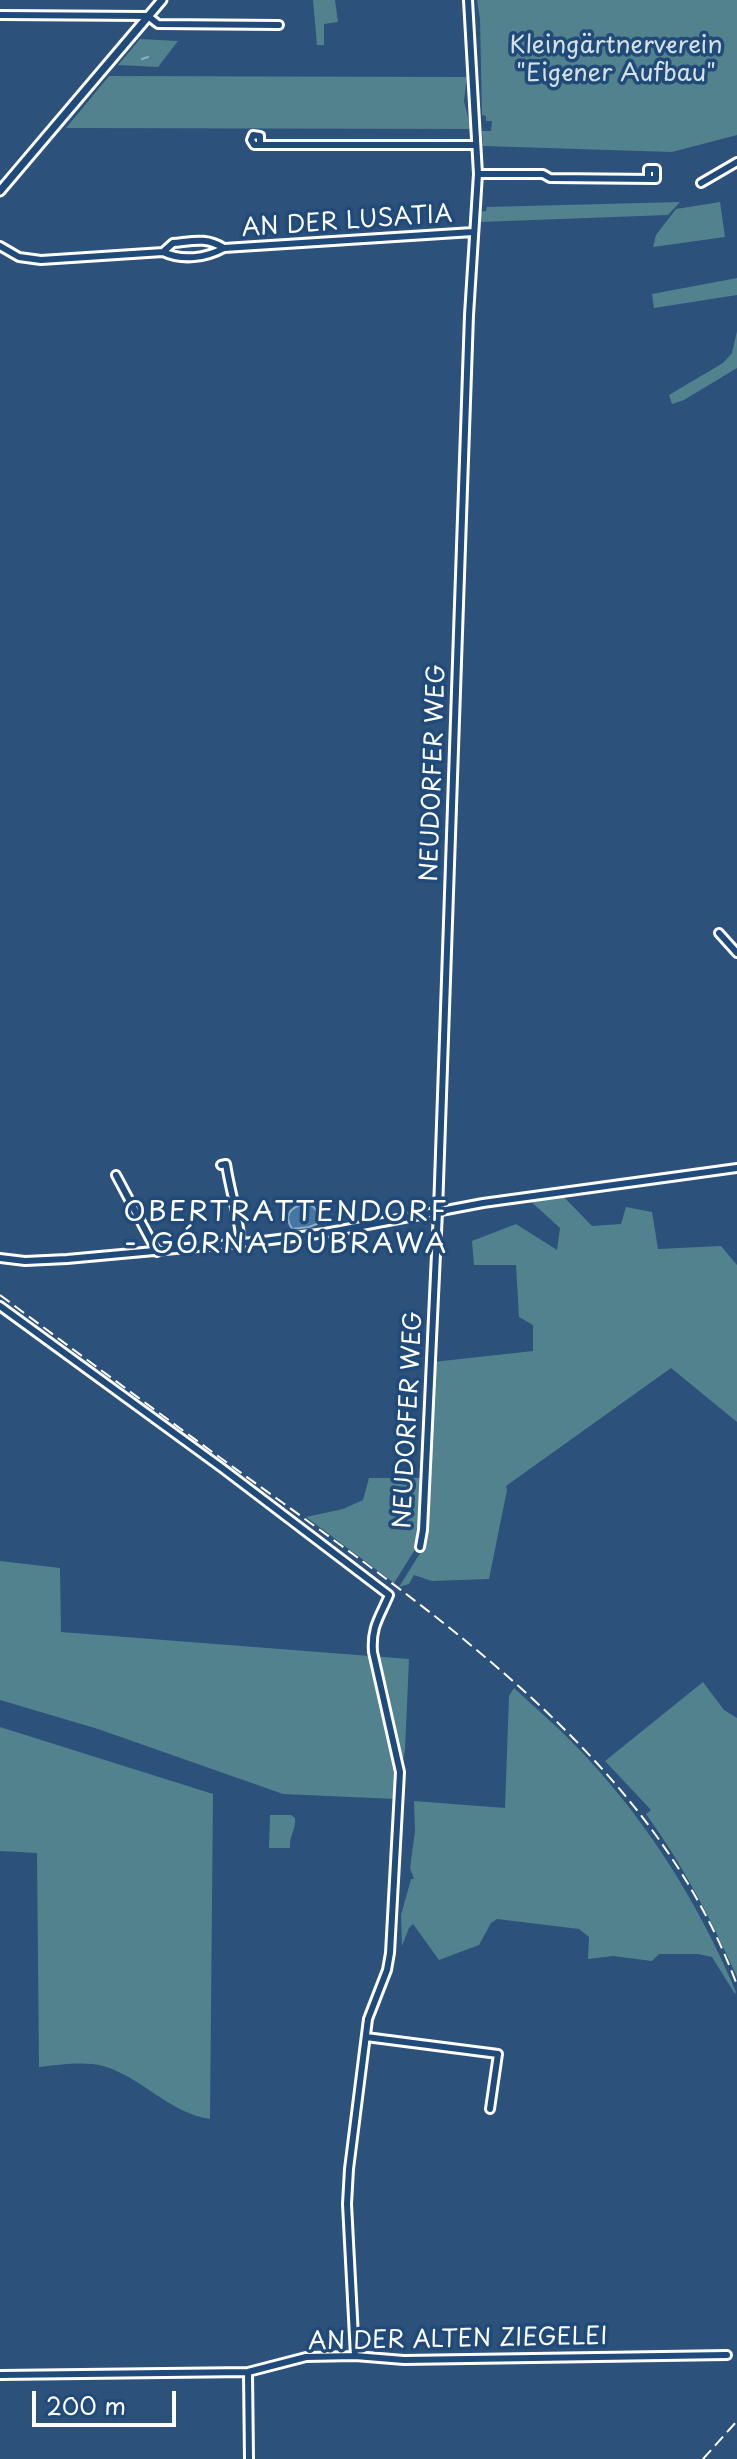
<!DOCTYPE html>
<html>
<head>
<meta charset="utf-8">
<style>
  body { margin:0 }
  #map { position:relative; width:737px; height:2459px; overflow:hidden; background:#2c517b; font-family:"Playpen Sans",sans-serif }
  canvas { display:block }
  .scale { position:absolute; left:32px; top:2391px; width:144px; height:36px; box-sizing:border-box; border:4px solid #fff; border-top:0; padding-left:10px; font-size:24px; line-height:28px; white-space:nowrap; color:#fff; -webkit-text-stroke:6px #1f4a7a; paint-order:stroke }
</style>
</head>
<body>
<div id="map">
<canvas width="737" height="2459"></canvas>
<div class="scale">200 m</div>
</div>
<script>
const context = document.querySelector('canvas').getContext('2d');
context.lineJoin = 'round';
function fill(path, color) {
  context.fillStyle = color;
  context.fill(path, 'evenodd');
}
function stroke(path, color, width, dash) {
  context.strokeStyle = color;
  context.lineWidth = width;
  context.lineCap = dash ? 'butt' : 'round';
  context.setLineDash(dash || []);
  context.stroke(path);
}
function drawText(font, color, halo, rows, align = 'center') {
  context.font = font + ' "Playpen Sans",sans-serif';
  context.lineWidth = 7;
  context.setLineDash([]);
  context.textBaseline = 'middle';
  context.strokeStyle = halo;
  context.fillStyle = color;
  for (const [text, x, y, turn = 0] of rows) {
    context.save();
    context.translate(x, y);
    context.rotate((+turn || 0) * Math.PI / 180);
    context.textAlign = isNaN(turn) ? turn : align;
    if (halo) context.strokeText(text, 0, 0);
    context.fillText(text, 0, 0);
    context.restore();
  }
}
const green = new Path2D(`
  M313,0H335L338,22L324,24V45H317Z
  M477,0H737V135L672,152L483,146L482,131H491L492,121H486V116L482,115L480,19Z
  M140,39L178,41L158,67L118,65Z
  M109,76L467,77L464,101L471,129L66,128Z
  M680,202L668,215L480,222V212L486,211L487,207Z
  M720,202L725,237L653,247L656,235L676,209Z
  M737,278V295L654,308L652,294Z
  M737,331V368L684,400L672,404L669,395L723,363L732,353Z
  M561,1194L592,1226L621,1224L626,1207L652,1212L658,1249L721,1246L737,1265V1422L671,1368L506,1486L507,1490L489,1579L432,1581L414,1575L409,1584L399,1587L422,1550L425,1536L433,1362L533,1351V1325L519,1317L516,1265H474L472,1241L516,1224L557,1250L560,1228L527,1198Z
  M369,1478H423L419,1539L416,1548L394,1583L306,1517L343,1509L363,1500Z
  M0,1561L60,1568L61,1632L409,1659L405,1750L395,1799L283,1794L98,1729L0,1700Z
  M703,1682L724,1710L737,1718V1977C711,1919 683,1865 646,1814L651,1810L605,1761Z
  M514,1688C532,1705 551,1721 568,1738C641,1811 696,1897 736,1992L735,1994L712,1957L698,1954H659L652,1961L613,1956L588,1959L589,1937L579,1929L497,1919L491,1923L479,1945L439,1960L413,1924L409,1928L402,1946L401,1915L411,1879H414L410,1868L415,1831L414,1801L505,1808L509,1696Z
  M0,1727L213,1794L210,2119C169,2113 142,2077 103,2066C83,2061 59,2065 39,2067L37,1853L0,1851Z
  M270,1815H291L295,1818C296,1829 289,1836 290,1848H269Z`);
const water = new Path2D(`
  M303,1204C317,1204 318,1212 317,1224L309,1227L292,1229C284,1216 289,1208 303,1204Z`);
const stream = new Path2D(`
  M142,59L148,57`);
const minor = new Path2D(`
  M0,15L148,16L158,24L279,25
  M260,145V136L253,135L251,140L254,145H476
  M478,174H543L550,178L656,179V169H648V179
  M701,183L737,162
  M0,246L19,257L41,260L163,252C182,261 206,258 224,248L473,232
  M163,252L173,243C194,241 206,237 224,248
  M719,933L737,953
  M221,1165L226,1164C230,1191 239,1217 241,1244
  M116,1175L157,1252
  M0,1258L25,1261L67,1259L263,1241L325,1233L483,1203L737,1168
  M0,1306L222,1468L389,1595C380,1617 371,1626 373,1652L400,1772L390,1953L387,1970L368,2019L349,2169L347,2204L355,2356
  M420,1547L423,1530L438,1211L469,315L478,174L468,0
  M366,2037L498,2054L490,2109
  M248,2372L249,2459
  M0,2375L248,2372L306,2357L355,2356L404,2360L727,2355`);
const major = new Path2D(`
  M0,191L162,0`);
const rail = new Path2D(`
  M0,1295C94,1365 188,1435 283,1503C461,1633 657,1770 737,1985
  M703,2459L737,2421`);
const parkNames = [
  ["Kleingärtnerverein",616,46],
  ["\"Eigener Aufbau\"",616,74]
];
const streetNames = [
  ["AN DER LUSATIA",347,222,-4],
  ["NEUDORFER WEG",434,773,-88],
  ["NEUDORFER WEG",409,1420,-87],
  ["AN DER ALTEN ZIEGELEI",458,2340,-1]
];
const quarterNames = [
  ["OBERTRATTENDORF",286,1213],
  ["- GÓRNA DUBRAWA",286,1245]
];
fill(green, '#51828d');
fill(water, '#4477a1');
stroke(water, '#8fadc7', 2);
stroke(stream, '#8fadc7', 2);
stroke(minor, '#fff', 12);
stroke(major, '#fff', 13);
stroke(minor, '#1f4a7a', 6);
stroke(major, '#1f4a7a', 7);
stroke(rail, '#fff', 2, [12, 6]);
drawText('24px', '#d4e0e2', '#1f4a7a', parkNames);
drawText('24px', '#fff', '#1f4a7a', streetNames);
context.letterSpacing = '2px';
drawText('28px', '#fff', '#1f4a7a', quarterNames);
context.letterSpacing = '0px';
</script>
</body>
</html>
